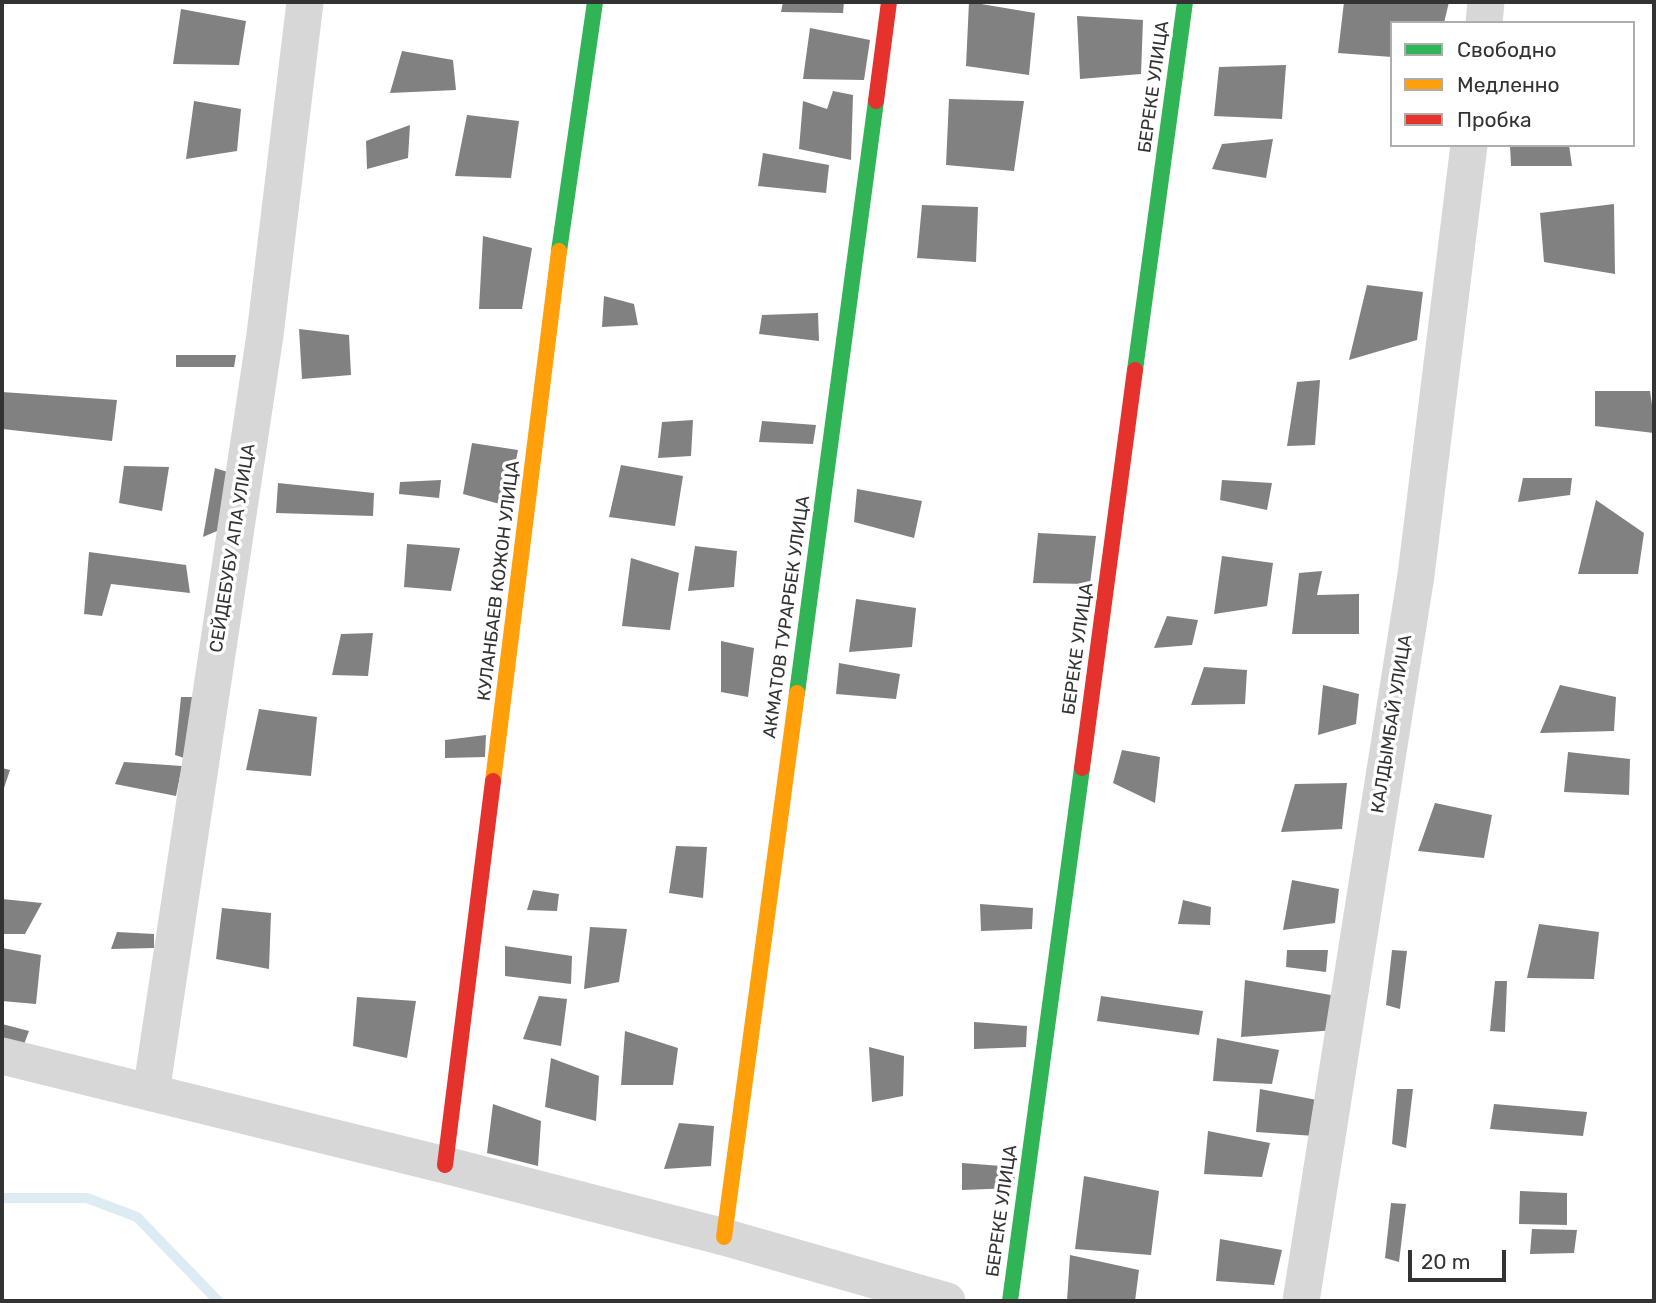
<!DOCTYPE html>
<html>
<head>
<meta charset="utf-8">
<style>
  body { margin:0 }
  #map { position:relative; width:1656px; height:1303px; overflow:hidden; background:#fff; font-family:Rubik,sans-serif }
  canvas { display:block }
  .frame { position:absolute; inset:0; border:4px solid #333; pointer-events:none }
  .legend { position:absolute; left:1390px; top:21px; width:245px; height:126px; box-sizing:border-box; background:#fff; border:2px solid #adadad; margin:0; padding:9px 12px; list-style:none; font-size:21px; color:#333 }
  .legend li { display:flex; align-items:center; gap:14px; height:35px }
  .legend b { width:35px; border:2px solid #adadad }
  .scale { position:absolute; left:1408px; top:1250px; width:98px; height:32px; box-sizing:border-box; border:4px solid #333; border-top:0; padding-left:9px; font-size:21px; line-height:24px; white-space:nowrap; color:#333; -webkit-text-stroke:5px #fff; paint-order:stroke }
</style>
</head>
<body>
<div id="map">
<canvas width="1656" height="1303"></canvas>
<div class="frame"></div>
<ul class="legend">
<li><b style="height:9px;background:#30b455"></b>Свободно</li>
<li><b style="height:9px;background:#ff9f0a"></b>Медленно</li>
<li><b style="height:9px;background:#e5322d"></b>Пробка</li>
</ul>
<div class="scale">20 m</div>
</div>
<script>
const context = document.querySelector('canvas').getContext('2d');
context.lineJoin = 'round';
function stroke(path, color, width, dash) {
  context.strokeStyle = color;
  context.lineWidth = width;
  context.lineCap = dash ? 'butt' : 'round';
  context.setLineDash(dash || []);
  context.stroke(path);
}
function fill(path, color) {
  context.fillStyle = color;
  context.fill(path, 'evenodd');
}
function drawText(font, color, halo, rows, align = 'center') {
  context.font = font + ' Rubik,sans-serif';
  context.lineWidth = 7;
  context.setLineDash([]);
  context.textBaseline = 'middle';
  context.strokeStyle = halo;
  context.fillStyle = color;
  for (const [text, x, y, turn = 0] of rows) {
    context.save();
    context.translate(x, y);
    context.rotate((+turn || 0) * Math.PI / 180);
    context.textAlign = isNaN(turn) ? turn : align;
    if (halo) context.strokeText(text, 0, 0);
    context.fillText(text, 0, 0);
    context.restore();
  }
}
const stream = new Path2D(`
  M2,1198H87L137,1217L218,1301`);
const building = new Path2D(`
  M783,2H844L843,13L781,12Z
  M969,2L1035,13L1029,75L966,66Z
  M1344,2H1449L1444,23H1392V57L1338,53Z
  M181,9L246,21L239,65L173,64Z
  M1077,16L1143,20L1141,74L1080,79Z
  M810,28L870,40L864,80L803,79Z
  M402,51L453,60L456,90L390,93Z
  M1286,65L1282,119L1214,116L1219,67Z
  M833,91L853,95L851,160L799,149L803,101L827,109Z
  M949,99L1024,101L1014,171L946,165Z
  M194,101L241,109L237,151L186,159Z
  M467,115L519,121L511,178L455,176Z
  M410,125L408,158L367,169L366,141Z
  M1273,139L1266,178L1212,169L1222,144Z
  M1510,145H1569L1572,166H1511Z
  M763,153L829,165L826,193L758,186Z
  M1614,204L1615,274L1544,262L1540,213Z
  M922,205L978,207L976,262L917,258Z
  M483,236L532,248L522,309H479Z
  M1367,285L1423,292L1417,340L1349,360Z
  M604,296L634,304L638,325L602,327Z
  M818,313L819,341L759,334L762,315Z
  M299,329L349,335L351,375L302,379Z
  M176,355H236L234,367H176Z
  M1320,380L1315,445L1287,446L1297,382Z
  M1595,391H1650L1654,419V433L1595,426Z
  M2,392L117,400L112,441L2,429Z
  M693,420L691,456L658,458L662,422Z
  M762,421L816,425L813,444L759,442Z
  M472,443L518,450L507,506L463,494Z
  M621,465L683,476L675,526L609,517Z
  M124,466L169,467L162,511L119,503Z
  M215,468L234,474L217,531L203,537Z
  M1523,478H1572L1570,495L1518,502Z
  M441,480L439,498L399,494L400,482Z
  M1222,480L1272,483L1267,510L1220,500Z
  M278,483L374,493L373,516L276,513Z
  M857,489L922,501L914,538L854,522Z
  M1596,500L1644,533L1638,574H1578Z
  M1038,533L1096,536L1090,584L1033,583Z
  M407,544L460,548L451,591L404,587Z
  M695,546L737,551L734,587L688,591Z
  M89,552L186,565L190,593L111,584L102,616L84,614Z
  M1222,556L1273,563L1267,606L1214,614Z
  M631,558L679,573L670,630L622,626Z
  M1322,571L1317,595L1359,594V634H1292L1299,573Z
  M856,599L916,608L912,647L849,652Z
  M1167,616L1198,620L1192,645L1154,648Z
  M373,633L368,676L332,675L341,634Z
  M721,641L754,648L748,697L721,692Z
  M839,663L900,674L896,699L836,694Z
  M1204,667L1247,670L1245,704L1191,705Z
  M1323,685L1359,694L1356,724L1318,735Z
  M1560,685L1616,697L1614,731L1540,733Z
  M181,697H193L187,759L175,755Z
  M259,709L317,717L311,776L246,770Z
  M486,735L485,757L445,758V740Z
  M1122,750L1160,757L1155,803L1113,783Z
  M1568,752L1630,759L1629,795L1564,792Z
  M124,762L182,766L176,796L115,784Z
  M2,768L10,770L2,794Z
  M1347,783L1342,829L1281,832L1295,784Z
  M1435,803L1492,815L1484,858L1418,851Z
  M676,846L707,847L703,898L669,893Z
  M1292,880L1339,889L1335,923L1283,930Z
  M533,890L559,894L557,911L527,910Z
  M2,899L42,903L25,934H2Z
  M1183,900L1211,907L1210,925L1178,924Z
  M980,904L1033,908L1032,929L981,931Z
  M222,908L271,913L269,969L216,959Z
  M1539,924L1599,932L1594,979L1527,978Z
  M590,927L627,929L619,982L584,989Z
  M117,932L154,934V948L111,949Z
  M505,946L572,956L571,984L505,976Z
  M2,948L41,955L36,1004L2,1001Z
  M1287,950H1328L1326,972L1286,967Z
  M1392,950L1407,951L1400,1009L1386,1005Z
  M1245,980L1348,998L1336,1030L1241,1037Z
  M1495,981H1507L1505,1032L1490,1031Z
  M539,996L567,999L561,1046L523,1039Z
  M1101,996L1203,1011L1199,1035L1097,1021Z
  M357,997L416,1001L407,1058L353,1046Z
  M974,1022L1027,1026L1026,1047L974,1049Z
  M2,1024L29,1031L23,1047L2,1042Z
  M625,1031L678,1048L673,1085H621Z
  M1217,1038L1279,1050L1272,1084L1213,1081Z
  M869,1047L904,1056L903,1096L872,1102Z
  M551,1058L599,1076L596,1121L545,1107Z
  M1260,1089L1322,1101L1315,1136L1256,1132Z
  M1397,1089H1413L1406,1148L1392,1144Z
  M493,1104L541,1121L538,1166L487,1153Z
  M1494,1104L1587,1112L1583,1136L1490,1129Z
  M679,1123L714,1126L711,1166L664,1169Z
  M1208,1131L1270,1143L1262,1177L1204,1174Z
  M962,1163L1015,1167L1014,1188L962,1190Z
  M1084,1176L1159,1191L1151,1255L1075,1249Z
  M1520,1191L1567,1193V1225L1519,1224Z
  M1391,1203L1406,1204L1399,1262L1385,1258Z
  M1532,1229L1577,1230L1574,1253L1530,1254Z
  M1220,1239L1282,1250L1274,1285L1216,1281Z
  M1070,1255L1139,1270L1135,1301H1067Z`);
const street = new Path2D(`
  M1484,23L1486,2
  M2,1056L445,1165L724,1237L947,1301
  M151,1093L265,335L305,2
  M1301,1301L1416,575L1469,145`);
const fast = new Path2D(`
  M559,251L595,2
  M1135,370L1185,2
  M797,693L876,101
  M1010,1301L1082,768`);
const slow = new Path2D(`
  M493,781L559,251
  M724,1237L797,693`);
const jam = new Path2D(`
  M876,101L889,2
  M1082,768L1135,370
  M445,1165L493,781`);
const streetNames = [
  ["БЕРЕКЕ УЛИЦА",1154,87,-82],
  ["СЕЙДЕБУБУ АПА УЛИЦА",233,548,-81],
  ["КУЛАНБАЕВ КОЖОН УЛИЦА",499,581,-83],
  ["АКМАТОВ ТУРАРБЕК УЛИЦА",787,617,-82],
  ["БЕРЕКЕ УЛИЦА",1078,649,-82],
  ["КАЛДЫМБАЙ УЛИЦА",1392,724,-81],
  ["БЕРЕКЕ УЛИЦА",1002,1211,-82]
];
stroke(stream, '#ddebf3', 10);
fill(building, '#818181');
stroke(street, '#d7d7d7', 37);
stroke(fast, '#30b455', 16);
stroke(slow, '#ff9f0a', 16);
stroke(jam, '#e5322d', 16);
drawText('18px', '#333', '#fff', streetNames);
</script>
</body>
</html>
